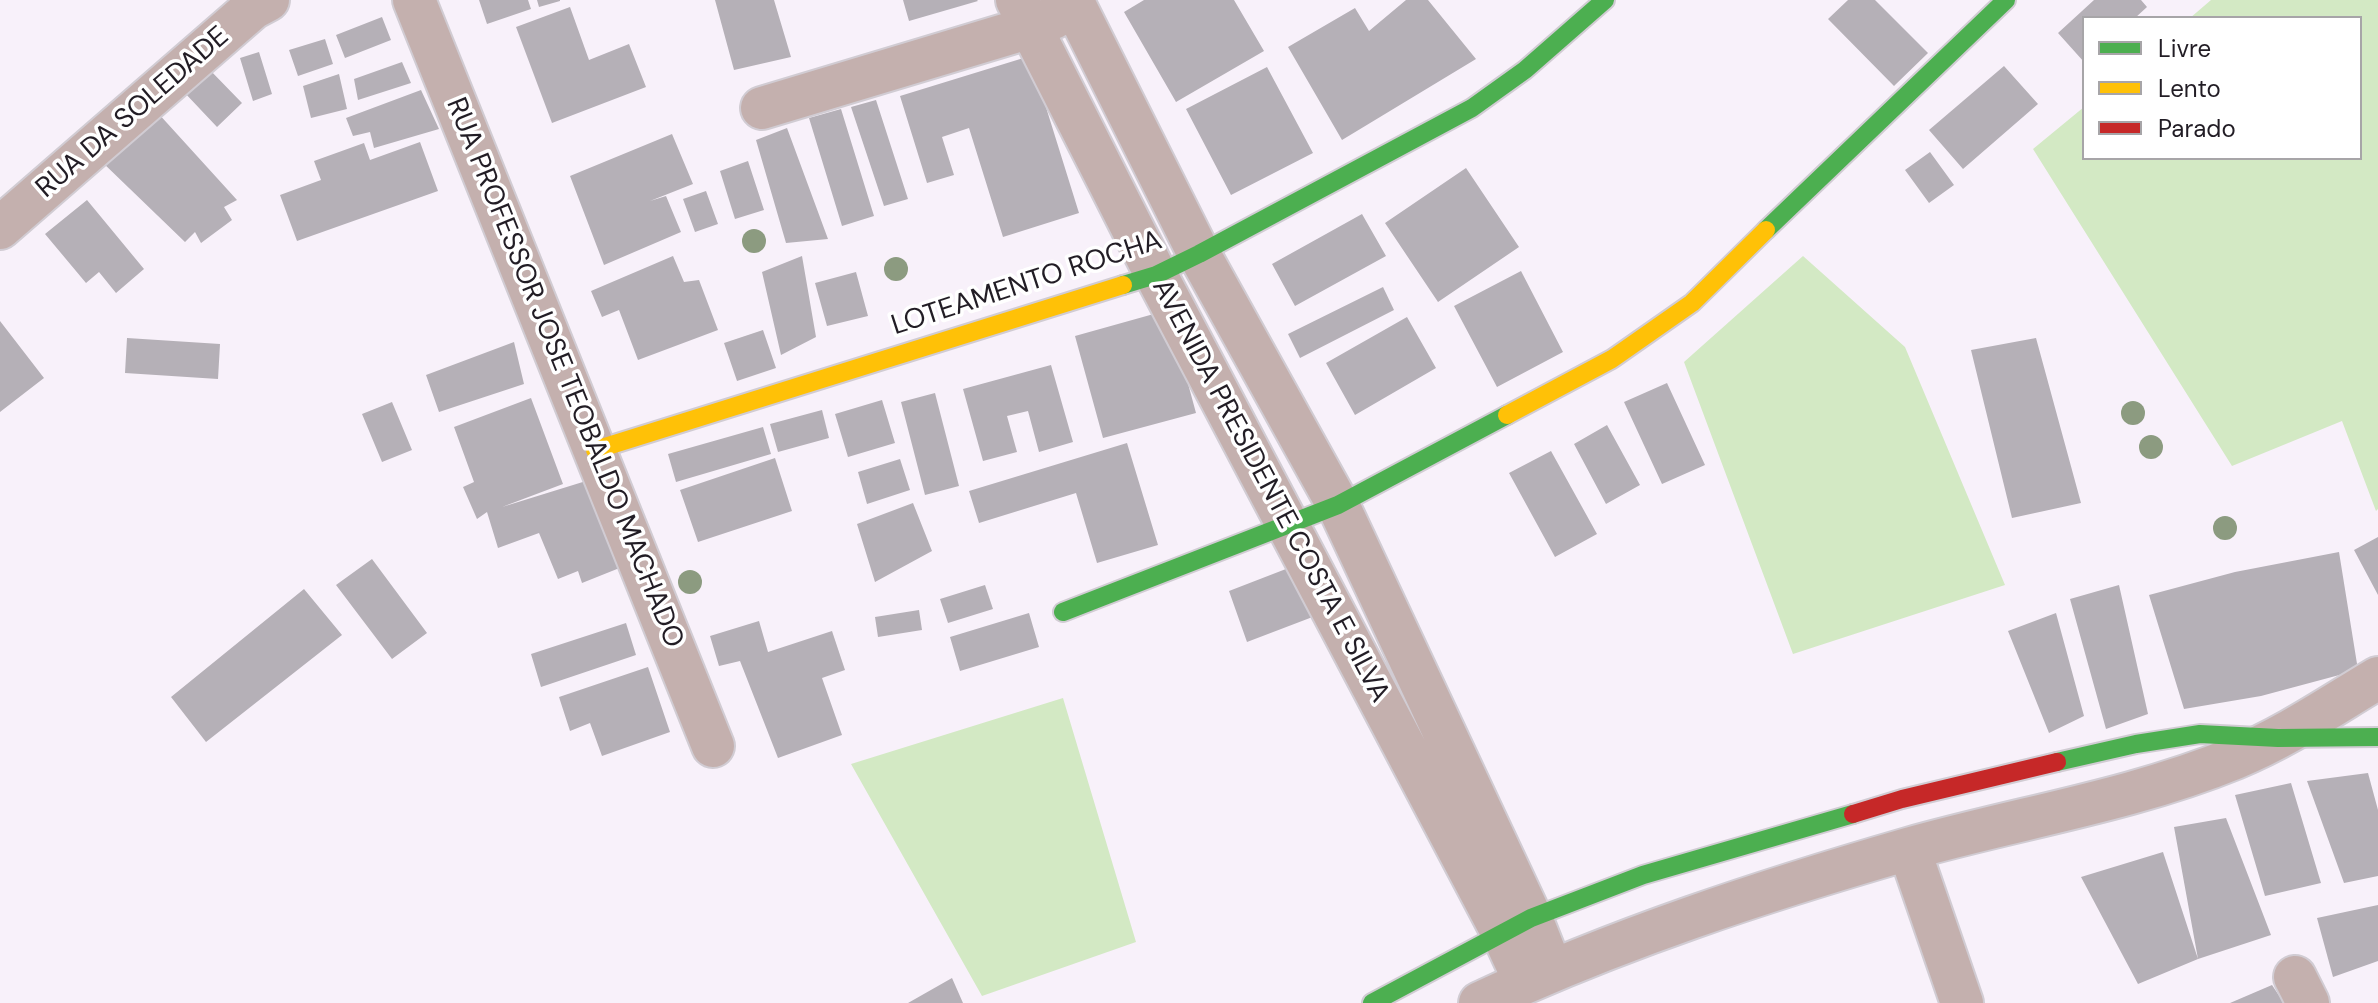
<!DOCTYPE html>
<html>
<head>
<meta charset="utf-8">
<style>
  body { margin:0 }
  #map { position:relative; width:2378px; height:1003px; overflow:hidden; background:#f8f1fa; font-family:"DM Sans",sans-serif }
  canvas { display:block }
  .legend { position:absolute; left:2082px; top:16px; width:280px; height:144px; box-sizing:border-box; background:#fff; border:2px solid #a7a5a8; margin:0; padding:10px 14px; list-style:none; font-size:24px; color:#221d25 }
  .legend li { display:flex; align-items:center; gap:16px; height:40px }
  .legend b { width:40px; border:2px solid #a7a5a8 }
</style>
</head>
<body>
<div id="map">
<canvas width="2378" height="1003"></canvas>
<ul class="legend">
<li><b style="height:10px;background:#4caf50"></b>Livre</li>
<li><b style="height:10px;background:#ffc107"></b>Lento</li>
<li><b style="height:10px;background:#c62828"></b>Parado</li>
</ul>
</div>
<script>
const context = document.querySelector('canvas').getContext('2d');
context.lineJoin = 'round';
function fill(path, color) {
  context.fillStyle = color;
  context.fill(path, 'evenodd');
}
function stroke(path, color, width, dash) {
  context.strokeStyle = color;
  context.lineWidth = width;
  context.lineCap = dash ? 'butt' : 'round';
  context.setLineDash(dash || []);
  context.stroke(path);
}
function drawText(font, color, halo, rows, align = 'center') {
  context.font = font + ' "DM Sans",sans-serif';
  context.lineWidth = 7;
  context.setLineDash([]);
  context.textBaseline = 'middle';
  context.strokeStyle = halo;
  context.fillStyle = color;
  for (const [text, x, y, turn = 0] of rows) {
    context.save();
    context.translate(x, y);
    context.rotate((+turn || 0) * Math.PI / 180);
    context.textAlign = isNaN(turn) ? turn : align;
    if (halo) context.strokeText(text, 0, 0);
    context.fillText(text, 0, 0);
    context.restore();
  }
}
const green = new Path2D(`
  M2211,0H2378V509L2376,511L2342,421L2232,466L2033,149L2084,107V158H2360V18H2190Z
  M1803,256L1905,347L2005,585L1793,654L1684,362Z
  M1063,698L1136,942L982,996L851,764Z`);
const building = new Path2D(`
  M479,0H528L531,9L487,24Z
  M537,0H560V1L539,7Z
  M715,0H774L791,57L734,70Z
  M903,0H977L978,1L909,21Z
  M1144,0H1234L1264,51L1176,102L1124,12Z
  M1406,0H1428L1476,59L1342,140L1288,47L1355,8L1369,31Z
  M1848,0H1875L1928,53L1894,86L1828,19Z
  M2094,0H2141L2147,7L2135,18H2084V62L2058,33Z
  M570,7L589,60L629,44L646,87L552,123L516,27Z
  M382,17L391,40L345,58L336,35Z
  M325,39L333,64L298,76L289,50Z
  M259,52L272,94L253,101L240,58Z
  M1030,56L1079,213L1003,237L969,128L942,137L954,175L927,183L900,96Z
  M402,62L411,83L358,100L354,79Z
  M2004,66L2038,104L1963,169L1929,130Z
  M1267,67L1313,153L1231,195L1186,109Z
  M208,68L242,103L217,127L183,91Z
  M339,74L347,109L311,118L303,86Z
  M421,90L439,129L374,148L370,132L353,136L346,118Z
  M876,100L908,199L884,206L851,107Z
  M841,109L874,216L842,226L809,118Z
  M157,112L237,200L224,207L232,220L201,243L195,232L185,242L101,161Z
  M787,128L828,239L786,243L756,140Z
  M672,134L693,184L650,201L666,196L681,232L604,265L570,176Z
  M420,142L438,191L297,241L280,195L321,180L314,161L364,143L370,160Z
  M1930,152L1954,185L1929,203L1905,170Z
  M748,161L764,210L735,219L720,171Z
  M1466,168L1519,247L1438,302L1385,223Z
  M706,191L718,224L695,232L683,199Z
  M87,200L144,269L116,293L99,272L86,283L45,234Z
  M1362,214L1386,256L1295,306L1272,264Z
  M673,256L684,282L699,280L718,330L638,360L619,310L602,317L591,291Z
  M802,256L816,337L781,355L762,272Z
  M1521,271L1563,352L1497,387L1454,306Z
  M856,272L868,316L827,326L815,283Z
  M1383,287L1394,310L1300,358L1288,334Z
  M1168,310L1196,413L1103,438L1075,336Z
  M1407,317L1436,368L1355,415L1326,363Z
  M0,321L44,378L0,412Z
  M763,330L776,368L737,381L724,343Z
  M127,338L220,344L218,379L125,373Z
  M2036,338L2081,503L2012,518L1971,350Z
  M514,342L524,384L439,412L426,375Z
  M1051,365L1073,442L1039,452L1028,411L1007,416L1017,452L983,461L963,389Z
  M1667,383L1705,465L1662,484L1624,402Z
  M935,393L959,486L925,495L901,402Z
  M531,398L563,484L502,507L586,481L622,567L582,583L578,571L558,579L539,533L498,548L487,512L477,519L463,487L474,482L454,427Z
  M882,400L895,443L848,457L835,414Z
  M392,402L412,450L382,462L362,414Z
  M822,410L829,438L778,452L770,424Z
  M1607,425L1640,485L1606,504L1574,444Z
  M763,427L771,454L676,482L668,454Z
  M1127,443L1158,545L1097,563L1076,493L979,523L969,491Z
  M1551,451L1597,534L1555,557L1509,473Z
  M775,458L792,511L698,542L680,490Z
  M900,459L910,490L867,504L858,472Z
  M913,503L932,551L875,582L857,524Z
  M2378,537V595L2354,550Z
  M2339,552L2358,670L2261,696L2184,709L2149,595L2235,572Z
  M372,559L427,633L392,659L336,585Z
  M1304,562L1323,613L1247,642L1229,591Z
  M985,585L993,609L948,623L940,599Z
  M2119,585L2148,714L2106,729L2070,599Z
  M304,589L342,635L206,742L171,697Z
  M919,610L922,630L878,637L875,617Z
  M1029,613L1039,647L960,671L950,637Z
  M2056,613L2084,716L2049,733L2008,631Z
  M759,621L768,652L832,631L845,670L822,678L842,735L778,758L740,661L719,666L710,636Z
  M626,623L636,655L541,687L531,654Z
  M648,667L670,732L602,756L590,723L570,731L559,697Z
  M2368,773L2378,810V876L2344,883L2307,781Z
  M2291,783L2321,883L2265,896L2235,795Z
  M2226,818L2271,935L2198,959L2138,984L2081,877L2163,852L2198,959L2174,827Z
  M2378,905V961L2333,977L2317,918Z
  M952,978L963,1003H908Z
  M2272,985L2284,1003H2230Z`);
const street = new Path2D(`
  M414,0L713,746
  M1017,0L1156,275L1502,932L1525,982
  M1072,0L1199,254L1338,505L1531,918L1552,971
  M762,108L1031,27L1055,17
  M0,228L253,8L268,0
  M1909,849L1962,1003
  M2295,977L2308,1003
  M1480,1003C1617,939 1763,891 1908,849C2017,818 2130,801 2235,758C2286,737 2331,706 2378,678`);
const fast = new Path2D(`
  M1766,230L2006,0
  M1123,285L1156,275L1199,254L1472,108L1525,70L1605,0
  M1063,612L1338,505L1507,415
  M2057,762L2136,744L2200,734L2278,738L2378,737
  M1372,1003L1531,918L1643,875L1853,814`);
const slow = new Path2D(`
  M1507,415L1612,359L1692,303L1766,230
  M595,450L1123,285`);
const jam = new Path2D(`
  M1853,814L1902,799L2057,762`);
const trees = [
  [754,241],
  [896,269],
  [2133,413],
  [2151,447],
  [2225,528],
  [690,582]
];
const streetNames = [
  ["RUA DA SOLEDADE",133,113,-41],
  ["LOTEAMENTO ROCHA",1027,284,-18],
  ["RUA PROFESSOR JOSE TEOBALDO MACHADO",564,373,68],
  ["AVENIDA PRESIDENTE COSTA E SILVA",1270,491,62]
];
fill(green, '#d3e9c4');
fill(building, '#b5b0b7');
stroke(street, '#d1ccd3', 46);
stroke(fast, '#d1ccd3', 22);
stroke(slow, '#d1ccd3', 22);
stroke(jam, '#d1ccd3', 22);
stroke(street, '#c4b0ae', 42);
stroke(fast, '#4caf50', 18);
stroke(slow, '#ffc107', 18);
stroke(jam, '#c62828', 18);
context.fillStyle = '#8c9b80';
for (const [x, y] of trees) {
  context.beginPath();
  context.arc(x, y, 12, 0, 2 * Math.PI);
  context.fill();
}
drawText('28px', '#221d25', '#fff', streetNames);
</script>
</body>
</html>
